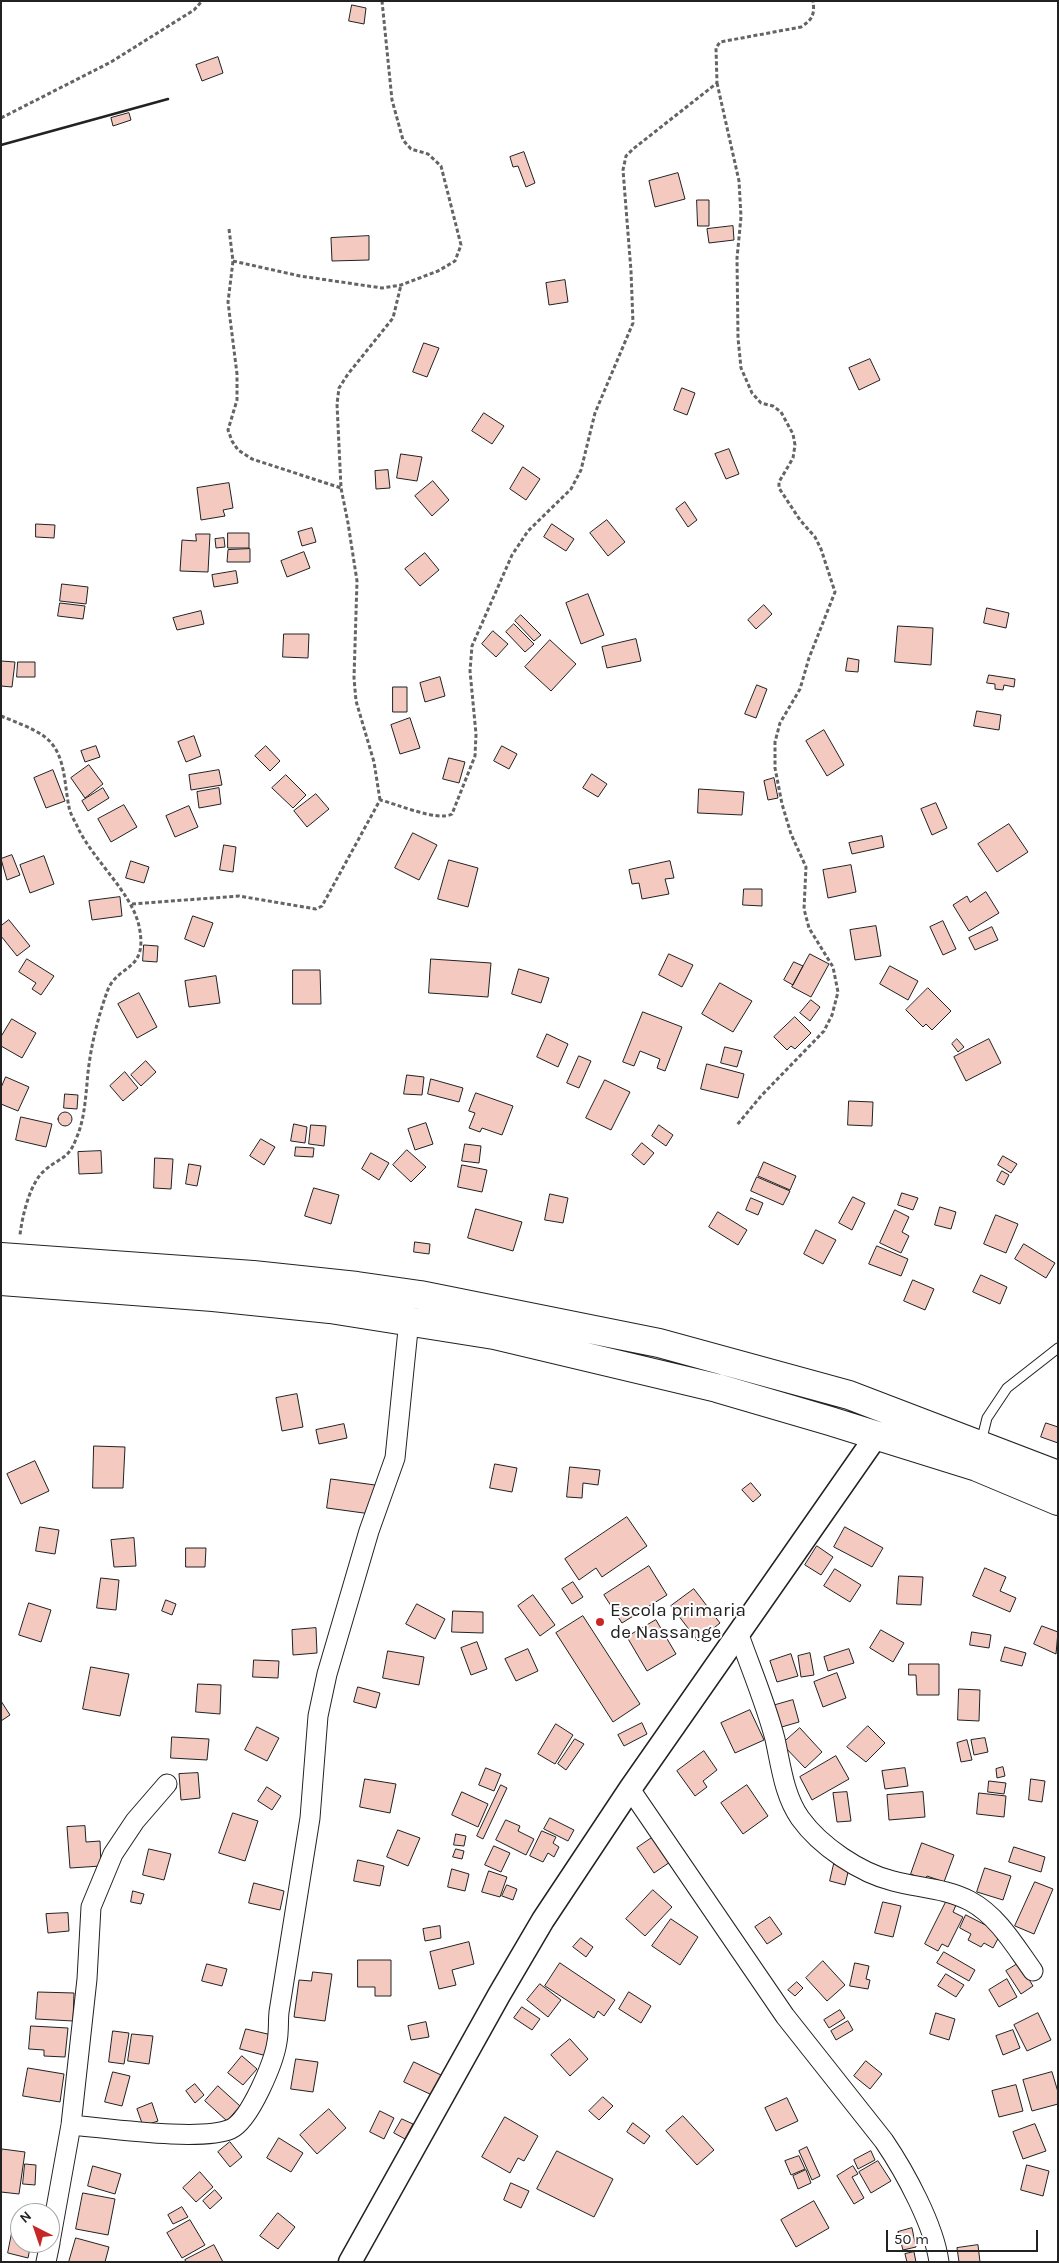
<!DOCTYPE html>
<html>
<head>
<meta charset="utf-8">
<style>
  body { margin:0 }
  #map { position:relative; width:1059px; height:2263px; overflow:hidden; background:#fff; font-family:Karla,sans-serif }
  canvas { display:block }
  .frame { position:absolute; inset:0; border:2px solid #222; pointer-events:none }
  .north { position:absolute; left:10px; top:2203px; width:50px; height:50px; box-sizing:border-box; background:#fff; border:1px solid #a7a7a7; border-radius:50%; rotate:319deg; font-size:14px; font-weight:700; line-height:20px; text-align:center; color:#222 }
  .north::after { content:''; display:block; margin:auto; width:18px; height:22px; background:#c62828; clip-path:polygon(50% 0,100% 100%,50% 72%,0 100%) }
  .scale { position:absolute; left:886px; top:2230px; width:152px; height:22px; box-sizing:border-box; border:2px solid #222; border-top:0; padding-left:6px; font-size:15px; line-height:18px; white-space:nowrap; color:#222; -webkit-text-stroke:4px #fff; paint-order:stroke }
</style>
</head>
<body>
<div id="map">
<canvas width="1059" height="2263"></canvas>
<div class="frame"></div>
<div class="north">N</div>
<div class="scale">50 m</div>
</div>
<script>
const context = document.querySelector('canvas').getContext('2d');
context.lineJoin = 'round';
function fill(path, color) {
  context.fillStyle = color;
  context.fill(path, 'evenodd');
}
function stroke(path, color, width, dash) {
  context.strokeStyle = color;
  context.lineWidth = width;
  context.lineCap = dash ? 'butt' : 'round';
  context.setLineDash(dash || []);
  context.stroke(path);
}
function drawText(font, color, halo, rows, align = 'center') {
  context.font = font + ' Karla,sans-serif';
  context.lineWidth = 4;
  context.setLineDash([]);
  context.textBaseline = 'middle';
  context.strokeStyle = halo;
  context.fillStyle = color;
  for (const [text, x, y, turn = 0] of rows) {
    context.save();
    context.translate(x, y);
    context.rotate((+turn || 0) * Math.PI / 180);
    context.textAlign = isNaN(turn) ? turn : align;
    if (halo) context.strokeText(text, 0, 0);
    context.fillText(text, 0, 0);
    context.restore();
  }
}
const building = new Path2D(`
  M352,5L366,8L364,24L349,21Z
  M218,57L223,73L202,81L196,65Z
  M129,113L131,120L113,126L111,118Z
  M524,152L535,183L526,187L518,166L513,167L510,157Z
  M678,173L685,199L655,207L649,181Z
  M697,200H709V226H698Z
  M733,226L734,240L709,243L707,229Z
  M369,236V260L332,261L331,238Z
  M565,280L568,302L549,305L546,283Z
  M424,343L439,348L427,377L413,372Z
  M870,359L880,380L859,390L849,368Z
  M682,388L695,393L687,415L674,410Z
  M484,413L504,426L492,444L472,431Z
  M729,449L739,474L726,479L715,454Z
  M401,454L422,457L417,481L397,478Z
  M523,467L540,479L526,500L510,489Z
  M388,470L390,488L376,489L375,471Z
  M433,481L449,500L432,516L415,496Z
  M229,483L233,508L223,510L225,516L201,520L197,488Z
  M685,502L697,520L688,527L676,509Z
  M607,520L625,542L608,556L590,533Z
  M36,524L55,525L54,538L36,537Z
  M552,524L574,539L566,551L544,537Z
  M312,528L316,542L302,546L298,532Z
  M228,533H249V548H228Z
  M196,534H210L208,572L180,571L182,540L196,541Z
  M224,538L225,547L216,548L215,539Z
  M250,549V562H227L228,550Z
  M304,552L310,568L287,577L281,561Z
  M425,553L439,570L420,586L405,569Z
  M236,571L238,583L214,587L212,575Z
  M62,584L88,587L86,604L60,601Z
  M588,594L604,635L581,644L566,603Z
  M60,603L85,606L83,619L58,616Z
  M764,605L772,614L756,629L748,620Z
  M987,608L1009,613L1006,628L984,623Z
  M201,611L204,624L177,630L173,618Z
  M521,615L541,635L534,641L515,621Z
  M514,624L534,644L525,652L506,632Z
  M898,626L933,628L931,665L895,662Z
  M493,631L508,644L496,657L482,644Z
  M284,634H309L308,658L283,657Z
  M636,639L641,661L607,668L602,647Z
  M550,640L576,664L551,691L525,667Z
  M848,658L859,660L858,672L846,671Z
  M1,661L15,662L12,687L1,686Z
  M18,662H35V677H17Z
  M989,675L1015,679L1014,687L1004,685L1003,690L995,689V684L987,683Z
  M440,677L445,696L425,702L420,683Z
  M757,685L767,689L756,718L745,714Z
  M393,687H407V712H393Z
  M977,711L1001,715L999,730L974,726Z
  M410,718L420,748L400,754L391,725Z
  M824,730L844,765L827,776L806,741Z
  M194,736L201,756L186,762L178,742Z
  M96,746L100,757L85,762L81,751Z
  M266,746L280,761L270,771L255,756Z
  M502,746L517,754L509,769L494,761Z
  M449,758L465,762L459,783L443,779Z
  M89,765L103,784L85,798L71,778Z
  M53,770L65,801L46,808L34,778Z
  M219,770L222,785L191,790L189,775Z
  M592,774L607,784L598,797L583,788Z
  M286,775L306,795L293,808L272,788Z
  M774,778L778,798L768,800L764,781Z
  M103,788L109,798L88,811L82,801Z
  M219,788L221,804L199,808L197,792Z
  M699,789L744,792L742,815L698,813Z
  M316,794L329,809L307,827L294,811Z
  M936,803L947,828L932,835L921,809Z
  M124,805L137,827L111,842L98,819Z
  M189,806L198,827L175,837L166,816Z
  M1009,824L1028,852L997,872L978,844Z
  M413,833L437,845L419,880L395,868Z
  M882,836L884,847L852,854L849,843Z
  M224,845L236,847L233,872L220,870Z
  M12,855L20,875L7,880L1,859Z
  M44,856L54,884L30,893L20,865Z
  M449,860L478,868L468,907L438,899Z
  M131,861L149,867L144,883L126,878Z
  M670,861L674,878L665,879L669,894L642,899L639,883L632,884L629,870Z
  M851,865L856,892L828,898L823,870Z
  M744,889H762V906L743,905Z
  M986,892L999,913L969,931L953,905L967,896L970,902Z
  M120,897L122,916L92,920L89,901Z
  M193,916L213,923L204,947L185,939Z
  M9,920L30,946L17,956L1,936V926Z
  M943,921L956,949L943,955L930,927Z
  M876,926L881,956L855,960L850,930Z
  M992,927L998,940L975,950L969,938Z
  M144,945L158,946L157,962L143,961Z
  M669,954L693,965L682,987L659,975Z
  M810,954L829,964L811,997L792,987Z
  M27,959L54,976L41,995L32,989L36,983L19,972Z
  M431,959L491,963L488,997L429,993Z
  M794,962L803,966L793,985L784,980Z
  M890,966L918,981L908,1000L880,984Z
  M519,969L549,978L541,1003L512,994Z
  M293,970H320L321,1004H293Z
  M216,976L220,1003L189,1007L185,981Z
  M720,983L752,1001L733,1032L702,1014Z
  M928,988L951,1011L932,1030L926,1024L923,1027L906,1010Z
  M139,993L157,1027L137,1038L118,1004Z
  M811,1000L820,1007L810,1021L800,1013Z
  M643,1012L682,1027L665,1071L657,1068L660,1059L640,1051L634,1066L623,1062Z
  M795,1017L811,1033L795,1049L791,1046L787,1050L774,1037Z
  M12,1019L36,1033L22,1058L1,1046V1037Z
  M547,1034L568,1044L558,1067L537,1057Z
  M957,1039L964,1047L958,1052L952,1044Z
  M989,1039L1001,1063L966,1081L954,1057Z
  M725,1047L742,1051L737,1067L721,1063Z
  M579,1056L591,1061L579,1088L567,1083Z
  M146,1061L156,1072L141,1086L131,1075Z
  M707,1064L744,1074L738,1098L701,1089Z
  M125,1072L138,1088L123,1101L110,1086Z
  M407,1075L424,1077L422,1095L404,1094Z
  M6,1077L29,1087L18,1111L1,1104V1088Z
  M431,1079L463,1088L459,1102L428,1094Z
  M605,1080L630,1092L611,1130L586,1118Z
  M476,1093L513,1106L502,1135L482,1128L480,1132L469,1128L475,1113L469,1111Z
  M65,1094L78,1095L77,1109L64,1108Z
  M849,1101L873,1102L872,1126L848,1125Z
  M58 1119a7 7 0 1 1 14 0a7 7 0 1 1-14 0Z
  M21,1117L52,1124L46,1147L16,1140Z
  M426,1123L433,1144L415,1150L408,1129Z
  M294,1124L307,1127L305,1143L291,1141Z
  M311,1125L326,1126L324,1146L309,1144Z
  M659,1125L673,1135L666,1146L652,1136Z
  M261,1139L275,1147L264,1165L250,1156Z
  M642,1143L654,1153L644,1165L632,1155Z
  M465,1144L481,1146L479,1163L462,1161Z
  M296,1147L314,1148L313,1157L295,1156Z
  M407,1150L426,1167L411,1182L393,1165Z
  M101,1151L102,1173L79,1174L78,1152Z
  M371,1153L389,1163L379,1180L362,1169Z
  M1003,1156L1017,1164L1011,1173L998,1165Z
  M155,1158L173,1159L171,1189L154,1188Z
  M764,1162L796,1176L790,1190L758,1176Z
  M189,1164L201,1166L197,1186L186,1184Z
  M462,1165L487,1170L482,1192L458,1187Z
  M1002,1171L1009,1175L1004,1185L997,1181Z
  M757,1177L790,1191L783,1205L751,1191Z
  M314,1188L339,1195L331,1224L305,1216Z
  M902,1193L918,1198L913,1210L898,1205Z
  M550,1194L568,1198L563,1223L545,1220Z
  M853,1197L865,1203L852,1230L839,1223Z
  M751,1198L763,1203L758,1215L746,1210Z
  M940,1207L956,1212L951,1229L935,1225Z
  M476,1209L522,1222L513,1251L468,1238Z
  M895,1210L909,1217L902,1232L909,1236L901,1253L880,1243Z
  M718,1212L747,1230L738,1245L709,1227Z
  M996,1215L1018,1224L1006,1253L984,1244Z
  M816,1230L836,1240L823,1264L804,1254Z
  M415,1242L430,1244L429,1254L414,1252Z
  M1024,1244L1055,1263L1046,1278L1015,1259Z
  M877,1246L908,1259L901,1276L869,1264Z
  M981,1275L1007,1287L1000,1304L973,1292Z
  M913,1280L934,1289L925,1310L904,1301Z
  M297,1394L303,1427L282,1431L276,1398Z
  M1046,1423L1058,1427V1443L1041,1437Z
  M344,1424L347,1438L319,1444L316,1430Z
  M94,1446L125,1447L123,1488H93Z
  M35,1461L49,1491L21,1504L7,1474Z
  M495,1464L517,1468L512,1492L490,1488Z
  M570,1467L600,1470L598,1485L583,1483L582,1498L567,1497Z
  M331,1479L375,1485L371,1514L327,1508Z
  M751,1483L761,1495L753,1502L742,1490Z
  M627,1517L647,1546L602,1577L596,1568L579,1580L565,1559Z
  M40,1527L59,1530L55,1554L36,1551Z
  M845,1527L883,1548L872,1567L834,1547Z
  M134,1538L136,1566L114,1567L111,1540Z
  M817,1546L833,1557L821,1575L805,1565Z
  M186,1548H206L205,1567H186Z
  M649,1566L667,1595L622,1623L604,1595Z
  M985,1568L1006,1577L1000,1591L1016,1598L1010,1612L973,1596Z
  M835,1569L861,1585L850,1602L824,1586Z
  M899,1576L923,1577L921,1605L897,1604Z
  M101,1578L119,1580L116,1610L97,1608Z
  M573,1582L583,1597L572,1604L562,1589Z
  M694,1589L720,1623L698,1641L671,1606Z
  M533,1595L555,1625L540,1636L518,1606Z
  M166,1600L176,1604L172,1615L162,1611Z
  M29,1603L51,1610L41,1642L19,1635Z
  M417,1604L445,1619L435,1639L406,1624Z
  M453,1611L483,1612V1633L452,1632Z
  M583,1616L640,1704L613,1722L556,1633Z
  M656,1620L676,1654L647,1671L627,1637Z
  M1042,1626L1058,1632L1056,1654L1034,1644Z
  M316,1628L317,1653L293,1655L292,1630Z
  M881,1630L904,1643L893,1662L870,1648Z
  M972,1632L991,1635L989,1648L970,1645Z
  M477,1642L487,1669L471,1675L461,1648Z
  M1005,1647L1026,1653L1022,1666L1001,1661Z
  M528,1649L538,1671L516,1681L505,1659Z
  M849,1649L854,1663L828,1671L824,1657Z
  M388,1651L424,1657L419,1685L383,1678Z
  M810,1653L814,1675L801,1677L798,1656Z
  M791,1654L798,1676L777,1682L770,1661Z
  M254,1660L279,1661L278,1678L253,1677Z
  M909,1664H939V1695H917L916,1675H909Z
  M91,1667L129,1674L120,1716L83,1709Z
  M837,1673L846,1698L823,1707L814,1682Z
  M198,1684L221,1685L220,1714L196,1712Z
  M358,1687L380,1693L376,1708L354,1702Z
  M959,1689L980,1690L979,1721L958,1720Z
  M793,1700L799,1722L778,1728L772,1706Z
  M1,1701L10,1715L1,1721Z
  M750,1710L764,1740L735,1753L721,1723Z
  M642,1723L647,1734L624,1746L618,1735Z
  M556,1724L573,1735L555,1764L538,1754Z
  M868,1726L885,1743L866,1762L847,1747Z
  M257,1727L279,1738L267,1761L245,1750Z
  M800,1728L822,1752L805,1768L782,1744Z
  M172,1737L209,1739L207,1760L171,1758Z
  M985,1738L988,1752L974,1755L971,1740Z
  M575,1739L584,1744L566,1770L558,1764Z
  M967,1740L972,1760L961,1762L957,1743Z
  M704,1751L717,1770L703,1781L707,1787L695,1796L677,1771Z
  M836,1756L849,1779L812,1800L800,1777Z
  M1003,1767L1005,1776L997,1778L996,1769Z
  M486,1768L501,1774L494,1791L479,1785Z
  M905,1768L908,1786L885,1789L882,1771Z
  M198,1773L200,1798L181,1800L179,1774Z
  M365,1779L396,1784L390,1813L360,1807Z
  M1031,1779L1045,1781L1042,1802L1029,1800Z
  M989,1781L1006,1783L1004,1794L988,1792Z
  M501,1785L507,1788L483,1839L477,1836Z
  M747,1785L768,1816L743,1834L721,1803Z
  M267,1787L281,1796L272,1810L258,1801Z
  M462,1792L488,1804L478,1827L452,1815Z
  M847,1792L851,1821L837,1822L833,1793Z
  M923,1792L925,1817L889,1820L887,1795Z
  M979,1793L1006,1796L1004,1817L977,1814Z
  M233,1813L258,1821L245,1861L219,1853Z
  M550,1818L574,1830L568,1841L544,1829Z
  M506,1820L520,1826L518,1831L534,1839L526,1855L496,1840Z
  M85,1826L86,1842L100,1841L101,1866L70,1868L67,1827Z
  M398,1830L420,1838L408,1866L387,1857Z
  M542,1831L556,1837L553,1843L559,1847L554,1857L548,1853L543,1862L530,1856Z
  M456,1834L466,1836L464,1846L454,1845Z
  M656,1835L673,1860L654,1873L637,1848Z
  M922,1843L954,1855L944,1882L927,1876L925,1880L911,1874Z
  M494,1846L510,1853L501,1872L485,1865Z
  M1014,1847L1045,1857L1041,1872L1009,1862Z
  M149,1849L171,1854L164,1880L143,1875Z
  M456,1849L464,1851L462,1859L453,1857Z
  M358,1860L384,1866L380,1886L354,1881Z
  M834,1864L849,1868L845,1885L830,1881Z
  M985,1868L1011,1876L1003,1900L977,1892Z
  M452,1869L469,1874L465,1891L448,1887Z
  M489,1871L507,1877L500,1897L482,1892Z
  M1035,1882L1053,1889L1034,1934L1015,1926Z
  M254,1883L284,1891L280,1910L249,1903Z
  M507,1885L517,1889L513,1900L502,1896Z
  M653,1890L672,1907L645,1936L626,1919Z
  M133,1891L144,1894L141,1904L131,1902Z
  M947,1900L956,1905L953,1912L963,1917L948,1947L942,1944L938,1951L925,1944Z
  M883,1902L901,1906L893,1937L875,1933Z
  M68,1913L69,1931L48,1933L46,1914Z
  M966,1915L1001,1933L993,1948L984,1943L981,1947L968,1940L971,1934L960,1928Z
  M770,1917L782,1934L767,1944L755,1927Z
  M671,1919L698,1937L680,1965L652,1946Z
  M440,1926L441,1938L425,1941L423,1929Z
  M581,1938L593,1947L586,1957L573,1947Z
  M469,1942L474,1964L452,1970L456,1985L439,1989L430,1952Z
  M944,1952L975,1970L969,1981L937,1963Z
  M358,1960H391V1996H375V1987H358Z
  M823,1961L845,1985L827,2001L806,1978Z
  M560,1963L615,2000L604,2016L598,2011L594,2018L545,1986Z
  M855,1963L869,1966L866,1979L870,1980L868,1989L850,1986Z
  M1019,1963L1033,1986L1021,1994L1006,1971Z
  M207,1964L227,1969L222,1986L202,1981Z
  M313,1972L332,1974L325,2021L294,2017L299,1980L311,1981Z
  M946,1974L964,1985L956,1997L938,1986Z
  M1007,1979L1017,1997L999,2007L989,1990Z
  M797,1982L803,1988L795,1996L788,1990Z
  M540,1984L561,2000L548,2017L527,2000Z
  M38,1992L74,1993L73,2021L36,2019Z
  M629,1992L651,2006L641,2023L619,2009Z
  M522,2007L540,2019L532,2030L514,2018Z
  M840,2010L845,2018L829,2028L824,2020Z
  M936,2013L955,2019L949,2040L930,2034Z
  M1038,2013L1051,2040L1027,2051L1014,2025Z
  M848,2021L853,2030L836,2040L831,2031Z
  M426,2022L429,2037L411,2040L408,2026Z
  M31,2026L68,2028L65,2057L44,2056V2050L29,2049Z
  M246,2029L272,2035L267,2056L240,2049Z
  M1013,2030L1020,2048L1003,2055L996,2036Z
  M113,2031L129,2033L124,2064L109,2062Z
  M132,2034L153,2036L149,2064L128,2061Z
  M570,2039L588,2059L570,2076L551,2055Z
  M242,2056L257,2069L243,2085L228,2073Z
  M296,2059L318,2062L313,2092L291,2089Z
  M866,2061L882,2074L870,2089L854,2076Z
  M414,2062L441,2075L432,2095L404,2082Z
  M28,2068L64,2074L60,2102L23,2096Z
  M113,2072L130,2076L122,2106L105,2102Z
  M1052,2072L1058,2092V2104L1032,2111L1023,2080Z
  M195,2084L204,2095L195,2103L186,2091Z
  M1016,2085L1023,2111L999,2117L992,2091Z
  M218,2086L240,2106L227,2121L205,2101Z
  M603,2097L613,2106L599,2120L589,2111Z
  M787,2098L798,2121L776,2131L765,2108Z
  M152,2103L158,2121L143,2126L137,2109Z
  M329,2109L346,2128L317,2154L300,2135Z
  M380,2111L394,2118L384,2139L370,2132Z
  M683,2116L714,2150L697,2165L666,2131Z
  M505,2117L538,2136L524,2161L518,2158L510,2173L482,2157Z
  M402,2119L413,2124L405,2139L394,2133Z
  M633,2123L650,2136L644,2144L627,2132Z
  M1035,2124L1046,2151L1023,2159L1013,2132Z
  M279,2138L303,2153L291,2172L267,2158Z
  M230,2142L242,2157L230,2167L218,2152Z
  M807,2147L820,2176L812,2180L799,2151Z
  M2,2149L25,2152L19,2194L1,2192Z
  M557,2151L613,2179L594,2217L537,2189Z
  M871,2151L875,2160L858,2169L854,2160Z
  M799,2156L805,2169L791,2175L785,2161Z
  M878,2161L891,2181L871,2193L859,2172Z
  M25,2164L36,2165L35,2185L23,2184Z
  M1027,2165L1049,2171L1043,2196L1021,2190Z
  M93,2166L121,2174L115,2194L88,2186Z
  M853,2166L858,2174L852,2177L864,2198L854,2204L837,2176Z
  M806,2170L811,2183L798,2189L793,2176Z
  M200,2172L213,2187L196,2202L183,2188Z
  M511,2183L529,2191L521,2208L504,2200Z
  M215,2190L222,2198L210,2209L203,2201Z
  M83,2193L115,2199L108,2235L76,2229Z
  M814,2201L829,2228L796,2247L781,2220Z
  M182,2207L188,2217L173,2224L168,2215Z
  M278,2213L295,2227L278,2249L260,2236Z
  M15,2218L20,2219V2243H31L28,2258L8,2253Z
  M190,2220L205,2245L182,2258L167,2233Z
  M912,2228L916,2247L903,2250L898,2232Z
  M76,2238L109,2247L105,2262H69Z
  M214,2245L223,2262H186L185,2260Z
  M978,2245L980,2262H959L957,2248Z
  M914,2252L916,2262H907L905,2254Z`);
const path = new Path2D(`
  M717,83L739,181L741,217L737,258L738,338L741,368L752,393L761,403L773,406L781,412L793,434L795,445L793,458L779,482V488L800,520L815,537L821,549L835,592L809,658L800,689L780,723L775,742V768L782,804L791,834L806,867L804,909L809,928L833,967L838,992L832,1015L824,1031L761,1096L737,1125
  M1,118L111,62L194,10L202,1
  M229,229L233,261L228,302L237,374V400L228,430L232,441L238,450L252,459L341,488
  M233,261L300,276L382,288L401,285L438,271L455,261L461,245L441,166L428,154L411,149L403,140L392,100L382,1
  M1,716C15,722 33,728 45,737C66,753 64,784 69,807C70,814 75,821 78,828C94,861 132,893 139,926C149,973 117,963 107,992C97,1020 89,1053 87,1084C85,1103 84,1121 76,1139C68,1160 60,1157 45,1170C30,1182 22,1217 20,1235
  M380,800L374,762L356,701L354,678L357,581L348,523L341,488L337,404L339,388L348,374L393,318L401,285
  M132,904L239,896L316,909L322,906L380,800C397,804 438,822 452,814L475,756L476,734L470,671L472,646L512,555L528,531L571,489L581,470L595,413L633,323L631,271L623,170L626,156L633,149L717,83L716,48L720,42L801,27C812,20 815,15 813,1`);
const service = new Path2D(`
  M981,1442L987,1418L1007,1388L1058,1348`);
const minor = new Path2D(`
  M739,1635C751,1669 766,1704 775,1739C781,1766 784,1795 800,1818C820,1846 860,1873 893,1881C919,1888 945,1888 970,1901C998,1916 1015,1946 1033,1971
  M630,1789L785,2016L884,2141C905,2172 934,2225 939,2262
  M71,2125C107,2128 201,2142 231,2129C250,2120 274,2062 277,2042C279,2032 278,2022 279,2012L310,1818L318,1716L327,1674L369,1531L395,1458L409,1320
  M50,2242L71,2125L87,1979L91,1907L113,1854L135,1821L167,1784
  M46,2262L50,2243`);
const tertiary = new Path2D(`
  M350,2262L499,1995L543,1920L630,1789L877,1435`);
const trunk = new Path2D(`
  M1,1257L253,1275L357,1286L420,1295L659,1343L849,1395L1058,1475
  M1,1281L213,1297L330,1309L494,1335L717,1388L830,1421L977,1467L1058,1501`);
const wall = new Path2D(`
  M1,145L168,99`);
const markers = [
  [600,1622,5,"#c62828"]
];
const poiNames = [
  ["Escola primaria",610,1611],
  ["de Nassange",610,1633]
];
fill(building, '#f3c9c0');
stroke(building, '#222', 1);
stroke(service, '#222', 11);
stroke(minor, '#222', 21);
stroke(tertiary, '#222', 25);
stroke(trunk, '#222', 30);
stroke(path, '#646464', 3, [4, 2.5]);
stroke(service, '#fff', 9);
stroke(minor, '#fff', 19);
stroke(tertiary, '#fff', 22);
stroke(trunk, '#fff', 28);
stroke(wall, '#222', 2.5);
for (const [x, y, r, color] of markers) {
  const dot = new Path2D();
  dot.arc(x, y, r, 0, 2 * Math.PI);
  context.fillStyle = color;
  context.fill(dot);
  stroke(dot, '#fff', 2);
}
drawText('19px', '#222', '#fff', poiNames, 'left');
</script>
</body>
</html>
